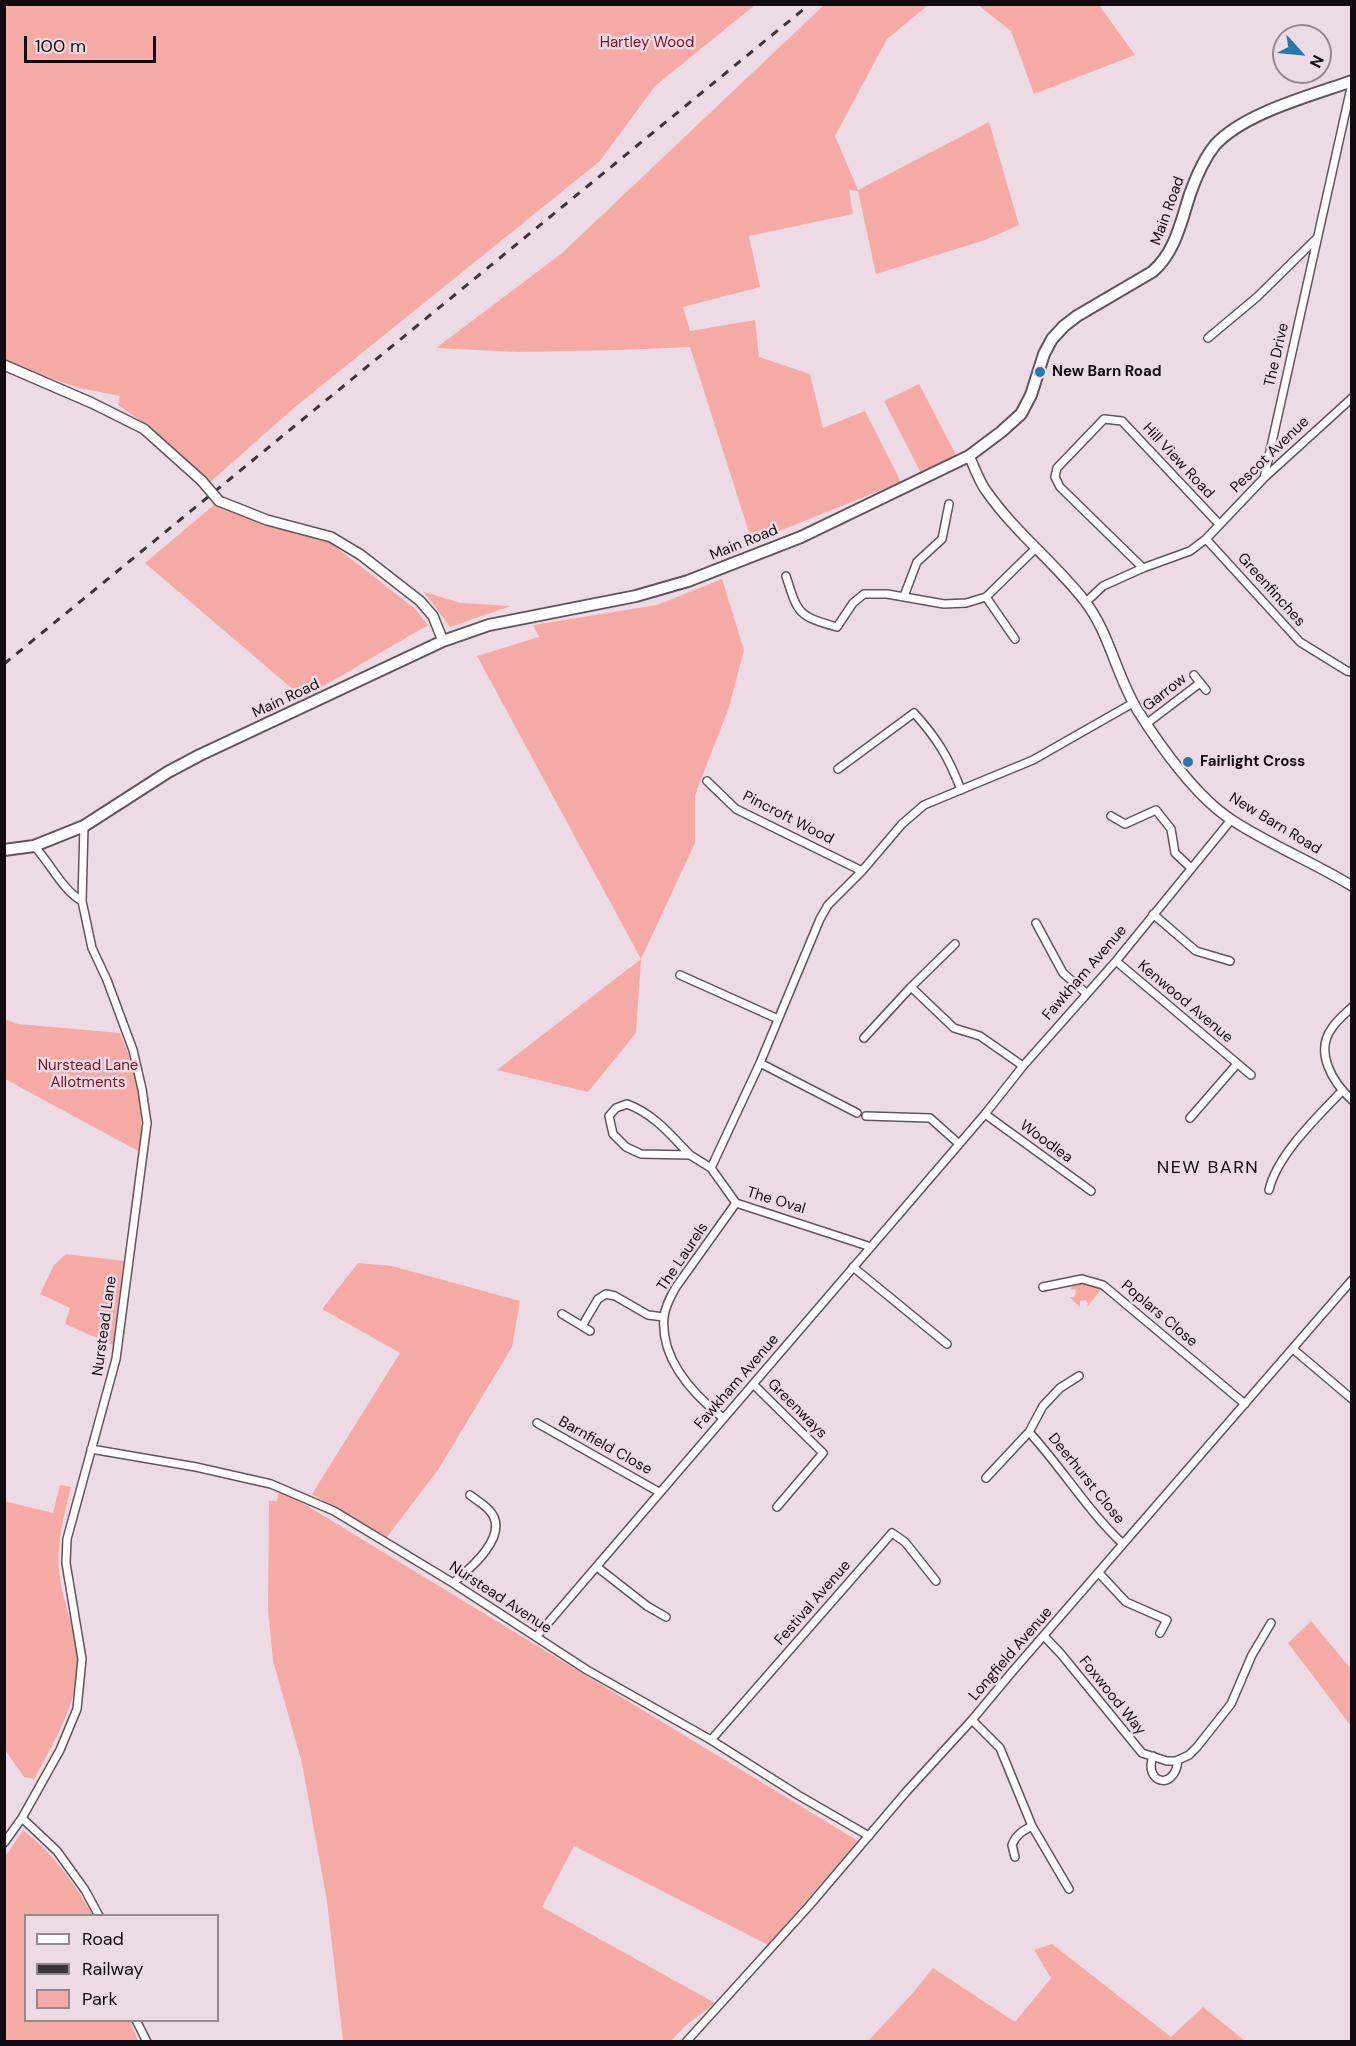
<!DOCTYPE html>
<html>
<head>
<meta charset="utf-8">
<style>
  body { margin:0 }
  #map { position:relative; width:1356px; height:2046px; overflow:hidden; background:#ecdbe5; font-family:"DM Sans",sans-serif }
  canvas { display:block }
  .frame { position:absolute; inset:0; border:6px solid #110b0f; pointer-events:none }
  .legend { position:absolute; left:24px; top:1914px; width:195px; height:108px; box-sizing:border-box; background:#ecdbe5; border:2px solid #94888f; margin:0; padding:8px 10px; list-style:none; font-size:18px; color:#110b0f }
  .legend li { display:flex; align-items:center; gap:12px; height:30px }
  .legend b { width:30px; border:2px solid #94888f }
  .north { position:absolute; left:1272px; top:24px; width:60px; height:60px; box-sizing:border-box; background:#ecdbe5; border:2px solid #94888f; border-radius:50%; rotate:117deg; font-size:16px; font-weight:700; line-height:24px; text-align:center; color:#110b0f }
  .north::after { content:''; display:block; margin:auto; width:21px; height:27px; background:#2877a9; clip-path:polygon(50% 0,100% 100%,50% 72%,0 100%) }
  .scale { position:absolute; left:24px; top:36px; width:132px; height:27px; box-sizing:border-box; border:3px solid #110b0f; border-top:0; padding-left:8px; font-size:18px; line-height:21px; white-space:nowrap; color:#110b0f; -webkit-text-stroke:4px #ecdbe5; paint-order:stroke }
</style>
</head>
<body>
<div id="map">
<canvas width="1356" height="2046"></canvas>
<div class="frame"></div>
<ul class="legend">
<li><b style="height:8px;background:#fff"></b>Road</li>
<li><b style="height:8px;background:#3c3439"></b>Railway</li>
<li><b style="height:16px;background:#f6aaa6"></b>Park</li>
</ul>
<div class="north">N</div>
<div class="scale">100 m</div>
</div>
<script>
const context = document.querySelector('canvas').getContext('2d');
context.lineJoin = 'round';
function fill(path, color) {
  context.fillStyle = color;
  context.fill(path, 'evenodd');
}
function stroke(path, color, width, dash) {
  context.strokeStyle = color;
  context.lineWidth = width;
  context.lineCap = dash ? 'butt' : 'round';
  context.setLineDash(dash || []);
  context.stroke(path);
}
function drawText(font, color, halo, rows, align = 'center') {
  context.font = font + ' "DM Sans",sans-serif';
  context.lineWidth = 5;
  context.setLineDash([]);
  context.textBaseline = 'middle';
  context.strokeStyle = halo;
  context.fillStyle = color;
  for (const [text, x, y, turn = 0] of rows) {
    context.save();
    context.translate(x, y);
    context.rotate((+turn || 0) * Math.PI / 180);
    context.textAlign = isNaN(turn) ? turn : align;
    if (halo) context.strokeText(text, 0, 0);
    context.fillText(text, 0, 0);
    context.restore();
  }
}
const green = new Path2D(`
  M4,5H755L655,86L600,161L295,407L208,484L151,428L118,405L120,396L79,388L5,362Z
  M824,5H928L887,39L835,136L858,190L989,122L1019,225L985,240L876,274L858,191L849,190L853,214L749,236L760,287L683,307L690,331L755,320L759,357L810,374L823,428L865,411L901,482L752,542L690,347L620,350L519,352L436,348L561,254Z
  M978,5H1099L1135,55L1034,94L1011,31Z
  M919,384L956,455L921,473L884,401Z
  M215,504L328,541L414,608L428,625L303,698L145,563Z
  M722,579L744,650L729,707L695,795V843L641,959L636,1033L588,1092L497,1070L641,959L477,656L539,637L533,625L657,605Z
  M424,592L461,603L511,606L450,627Z
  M4,1019L18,1024L120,1033C137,1071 144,1111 140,1152L5,1079Z
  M66,1254L124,1261L113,1345L65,1324L70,1308L40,1294L54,1265Z
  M358,1263L392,1266L520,1301L512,1347L438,1470L386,1538L312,1494L400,1353L322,1309Z
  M1088,1283L1100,1287V1291L1087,1307L1088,1303L1086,1300L1080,1301V1307L1069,1297H1074L1076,1294L1075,1289L1070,1290L1074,1284Z
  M60,1485L71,1487C64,1515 55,1549 60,1578C63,1604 76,1629 78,1655C82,1696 53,1744 34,1779L24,1777L5,1750L4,1501L53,1513Z
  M279,1491L309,1507L858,1841L768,1945L574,1846L542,1907L715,2003L685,2026L671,2041H343L327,1901L302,1763L273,1661L268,1610L269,1501H277Z
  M1311,1621L1351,1669V1726L1288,1643Z
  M23,1830C53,1853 74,1883 93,1915L26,1916V2020L130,2021L138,2041H5V1857Z
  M1052,1944L1171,2037L1203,2007L1245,2041H868L912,1994L933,1968L1015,2022L1051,1978L1034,1950Z`);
const minor = new Path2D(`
  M1208,338L1257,297L1317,238
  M1264,478L1352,83
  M1206,539L1300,642L1347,671L1352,672
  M1143,568L1060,487L1055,477L1057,468L1104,419L1122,421L1219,524
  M786,576C798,614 798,616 837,627L853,603L864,594H887L944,604L966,603L986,597L1035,549
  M904,596L917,562L942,539L949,504
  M986,597L1015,639
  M1086,602L1103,586L1143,568L1190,551L1206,539L1264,478L1352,398
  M1194,675L1206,690
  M1146,724L1200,683
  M838,769L914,713C937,738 949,758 961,790
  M707,781L736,809L862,871
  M1111,816L1125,824L1156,810L1171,829L1175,853L1191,868
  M82,901L84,826
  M1153,914L1196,951L1230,961
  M1036,923L1063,973L1086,993
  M1116,961L1251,1075
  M680,975L778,1019
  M911,987L954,1028L980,1036L1023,1066
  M1352,1007C1345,1014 1337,1020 1332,1028C1314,1052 1333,1083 1352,1100
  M864,1038L911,987L955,944
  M760,1063L857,1113
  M985,1114L1091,1191
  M866,1116L930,1118L958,1143
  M1190,1118L1237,1064
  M690,1155C670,1134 654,1114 627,1104L616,1108L609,1116L613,1134L626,1147L641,1154L690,1155L711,1168L736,1203L871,1247
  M711,1168L760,1063L820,919L828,905L862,871L902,824L924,805L1033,760L1133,703
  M1269,1190C1277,1155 1318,1116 1342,1091
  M853,1267L947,1344
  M1043,1287L1082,1279L1103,1285L1245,1404
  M562,1314L582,1326L598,1299L606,1294L615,1296L648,1315L664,1317
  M582,1326L590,1331
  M1293,1349L1352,1399
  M754,1385L823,1453L777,1507
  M723,1418C694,1395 660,1359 664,1317C665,1306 671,1296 676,1287L736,1203
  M537,1423L659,1492
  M1029,1432C1062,1468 1087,1510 1123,1544
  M91,1449L196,1467L271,1484L334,1511L453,1583L587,1670L711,1740L798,1795L869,1836
  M986,1478L1029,1432L1043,1406L1060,1388L1079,1376
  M597,1567L647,1606L666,1617
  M1099,1573L1126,1602L1167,1620L1160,1633
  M453,1583C470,1569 512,1534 489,1510C484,1504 476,1500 470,1495
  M1044,1636L1061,1654L1142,1753L1167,1761H1176L1189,1755L1197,1747L1231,1704L1252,1655L1271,1623
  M536,1637L985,1114L1023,1066L1116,961L1231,820
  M972,1720L1000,1748L1032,1826L1069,1889
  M711,1740L892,1533L905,1542L936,1581
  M1153,1756C1143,1783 1175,1792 1178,1760
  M22,1818L57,1851L85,1890L99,1916
  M4,1843L22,1818L60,1750L77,1709L82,1659L66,1563L67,1539L116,1359L147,1123L142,1089L133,1050L107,980L92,948L82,901C63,891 49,861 34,846
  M1015,1857L1012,1845C1016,1835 1022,1831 1032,1826
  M136,2020L147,2042
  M686,2042L809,1906L906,1792L972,1720L1012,1672L1352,1280`);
const tertiary = new Path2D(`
  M4,365L92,403L144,429L202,481
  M969,456C975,468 979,482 987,492C1015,532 1054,562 1084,600C1110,633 1116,676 1138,711C1160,746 1197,798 1232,820C1270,845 1313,862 1352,886
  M219,501L267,520L331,537L361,555L420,601L433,616L443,641`);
const secondary = new Path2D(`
  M4,850L34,846L84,826L168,772L200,755L443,641L489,625L636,596L688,581L801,537L969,456L1001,432L1021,414L1031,395L1044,354L1052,339L1064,326L1077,316L1152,272C1175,253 1181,222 1190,194C1196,177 1203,160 1215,145C1244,113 1310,96 1352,81`);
const rail = new Path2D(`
  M4,664L810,4`);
const tertiaryBridge = new Path2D(`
  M202,481L219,501`);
const markers = [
  [1040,372,6,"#2877a9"],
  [1188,762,6,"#2877a9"]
];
const parkNames = [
  ["Hartley Wood",647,43],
  ["Nurstead Lane",88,1066],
  ["Allotments",88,1083]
];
const streetNames = [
  ["Main Road",1168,211,-70],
  ["The Drive",1277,355,-77],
  ["Pescot Avenue",1270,455,-44],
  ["Hill View Road",1178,461,47],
  ["Main Road",744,543,-22],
  ["Greenfinches",1271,590,48],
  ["Garrow",1165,693,-38],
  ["Main Road",286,699,-25],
  ["Pincroft Wood",788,818,27],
  ["New Barn Road",1275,824,31],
  ["Fawkham Avenue",1085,973,-49],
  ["Kenwood Avenue",1185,1002,40],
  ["Woodlea",1046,1142,36],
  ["The Oval",776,1201,17],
  ["The Laurels",683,1257,-56],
  ["Poplars Close",1159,1314,40],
  ["Nurstead Lane",105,1326,-82],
  ["Fawkham Avenue",737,1382,-49],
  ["Greenways",797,1409,45],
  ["Barnfield Close",605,1446,29],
  ["Deerhurst Close",1086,1479,51],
  ["Nurstead Avenue",500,1598,33],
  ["Festival Avenue",813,1603,-49],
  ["Longfield Avenue",1011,1654,-49],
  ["Foxwood Way",1112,1696,51]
];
const poiNames = [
  ["New Barn Road",1052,372],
  ["Fairlight Cross",1200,762]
];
const quarterNames = [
  ["NEW BARN",1208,1168]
];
fill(green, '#f6aaa6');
stroke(minor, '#62545c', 10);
stroke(tertiary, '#62545c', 12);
stroke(secondary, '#62545c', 14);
stroke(minor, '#fff', 7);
stroke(tertiary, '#fff', 9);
stroke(secondary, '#fff', 10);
stroke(rail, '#3c3439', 3, [8, 8]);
stroke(tertiaryBridge, '#62545c', 12, []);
stroke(tertiaryBridge, '#fff', 9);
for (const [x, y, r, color] of markers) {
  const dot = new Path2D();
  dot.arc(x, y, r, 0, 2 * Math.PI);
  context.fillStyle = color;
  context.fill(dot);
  stroke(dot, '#ecdbe5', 2);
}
drawText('15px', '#840d1d', '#ecdbe5', parkNames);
drawText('15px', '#110b0f', '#ecdbe5', streetNames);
drawText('bold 15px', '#110b0f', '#ecdbe5', poiNames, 'left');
context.letterSpacing = '1.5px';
drawText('18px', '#110b0f', '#ecdbe5', quarterNames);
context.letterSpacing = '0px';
</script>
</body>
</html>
